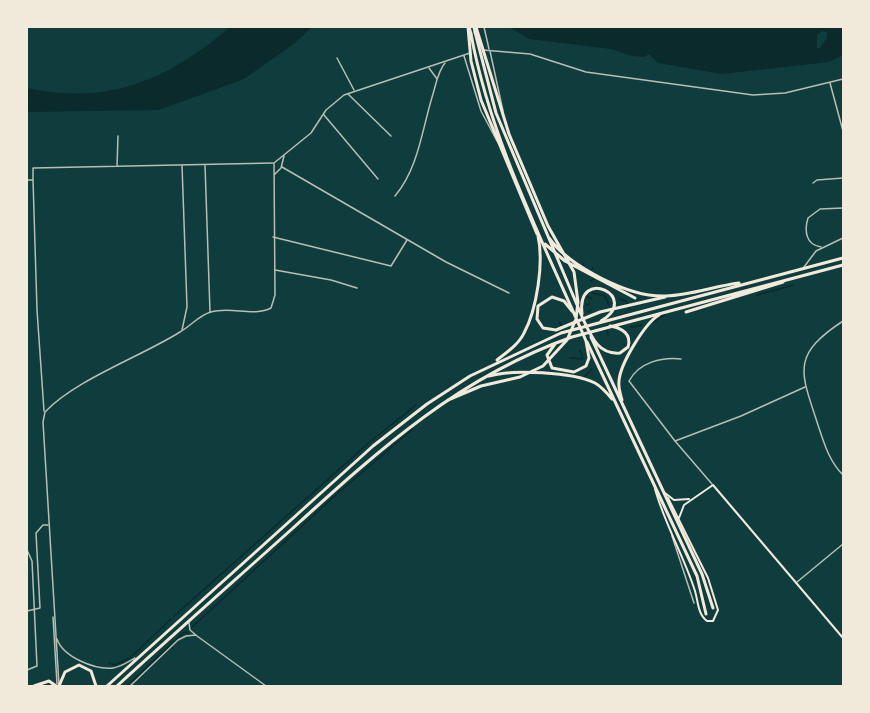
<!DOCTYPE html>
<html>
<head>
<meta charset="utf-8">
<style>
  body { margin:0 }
  #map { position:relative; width:870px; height:713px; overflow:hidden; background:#0f3d3e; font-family:"DM Sans",sans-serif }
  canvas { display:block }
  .frame { position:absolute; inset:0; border:28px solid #f1e9da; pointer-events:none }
</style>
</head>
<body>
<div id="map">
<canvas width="870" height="713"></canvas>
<div class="frame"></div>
</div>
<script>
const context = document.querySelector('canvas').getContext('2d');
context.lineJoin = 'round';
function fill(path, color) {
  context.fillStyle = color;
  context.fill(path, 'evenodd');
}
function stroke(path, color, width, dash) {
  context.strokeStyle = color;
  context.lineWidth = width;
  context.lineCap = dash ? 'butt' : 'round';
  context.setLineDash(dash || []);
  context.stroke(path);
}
const water = new Path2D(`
  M230,27H312L295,43L244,79L159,110L27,112V88C109,106 169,79 230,27Z
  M509,27H843V55L829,62L722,74L658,63L649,54L644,57L631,56L611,49L529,39ZM822,31L827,32V38L820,48H817V35Z`);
const stream = new Path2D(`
  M583,265L584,263
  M592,269L593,267
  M591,281L593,279
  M592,293L605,296L609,305
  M757,295L794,285
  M587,296L592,299
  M620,299L626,301L630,309
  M586,305L589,304
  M588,312L591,310
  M559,322L562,326
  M653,322L665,315
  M631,327L642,325
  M607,330L608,335
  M623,344L627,346
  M570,358L583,359L580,350
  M584,377L592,369
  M174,616L371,441L416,405
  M191,628L338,493L413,429
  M109,663L115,665L130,658L171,619
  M127,686L183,633L188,632`);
const minor = new Path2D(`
  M484,27L489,49
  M337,58L354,90
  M429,68L437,79
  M830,83L843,131
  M348,94L391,136
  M324,115L378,179
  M205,165L210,312
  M117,166L118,136
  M282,167L446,262L509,293
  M27,180H33V168L273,163
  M33,180L37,310L44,411
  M813,183L817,180L843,178
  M395,196C419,167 422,129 433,94C436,84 438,71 445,63
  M273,237L391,266L407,240
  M821,247C806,245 804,231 808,218L820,209L843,208
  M275,270L331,280L357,288
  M182,330L187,307L182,165
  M675,441L629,381C639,362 662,357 681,359
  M672,536L694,603
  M27,550L32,561L37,666L27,670
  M797,582L843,544
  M27,611L40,608L36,533L43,525H48
  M189,623L190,630L197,636L266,686
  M130,686L178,640L186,636L196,635`);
const tertiary = new Path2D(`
  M483,50L530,54L586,72L753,95L785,93L843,79
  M490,51L503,111
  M464,56L481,111L497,141
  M274,175L281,168L284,156
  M804,267L816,251L843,238
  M843,321C790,356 801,372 818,425C824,443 829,461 843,475
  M712,484L675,441L741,416L805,387
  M53,617L57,684
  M57,639C63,657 95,670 113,668C121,667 128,662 135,658
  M59,685L43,422L45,412C75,380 142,356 180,332C191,326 199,315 211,312C230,306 254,317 271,308L275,295L274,163L311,133L326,110L344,95L470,53`);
const secondary = new Path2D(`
  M655,489C665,525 684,556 695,591C698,601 698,615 707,621H713L718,610L708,578L668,498
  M665,493L674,500L689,499
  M679,518L684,505L713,485L843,638`);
const primary = new Path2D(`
  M572,311L564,301L552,297L538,306L537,319L543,328L556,330L600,312L665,297
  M582,314C576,265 642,297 601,321
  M591,337L702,574L713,608
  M587,342L697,576L706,614
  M489,376C512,369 573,372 595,383C602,387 607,393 612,399
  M622,400C620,393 618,387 619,381C620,364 645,323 659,315
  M34,686L49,681L56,686
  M59,686L65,672L79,665L91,671L96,686`);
const trunk = new Path2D(`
  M468,27L471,61L481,100L537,234
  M475,32L496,113L583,319C591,336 598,355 620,353L628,347C632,334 622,328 610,326
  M471,34C491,142 543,241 586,341L589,358L586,366L574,372L552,368L547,355L555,344
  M549,238C570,267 630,298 666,296C691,295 715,286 739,283
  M545,244L565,261L635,298
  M686,312L783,282
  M497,360C507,352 519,344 524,333C537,309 544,262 538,236
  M448,400L481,386L520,377L543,366L567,340L576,319L578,302L574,272L548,226L509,134L476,27
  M107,686L373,446L427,404L470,376L561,333L843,258
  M117,686C175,633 234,581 293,528C380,449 459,377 572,337L843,265`);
const motorway = new Path2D(`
  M469,27L471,34
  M474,27L475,32`);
fill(water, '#0a2a2b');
stroke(stream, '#0a2a2b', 1.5);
stroke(minor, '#b8beb3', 1.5);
stroke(tertiary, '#b8beb3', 1.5);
stroke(secondary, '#f1e9da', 2);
stroke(primary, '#f1e9da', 3);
stroke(trunk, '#f1e9da', 3);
stroke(motorway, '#f1e9da', 3);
</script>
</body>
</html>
